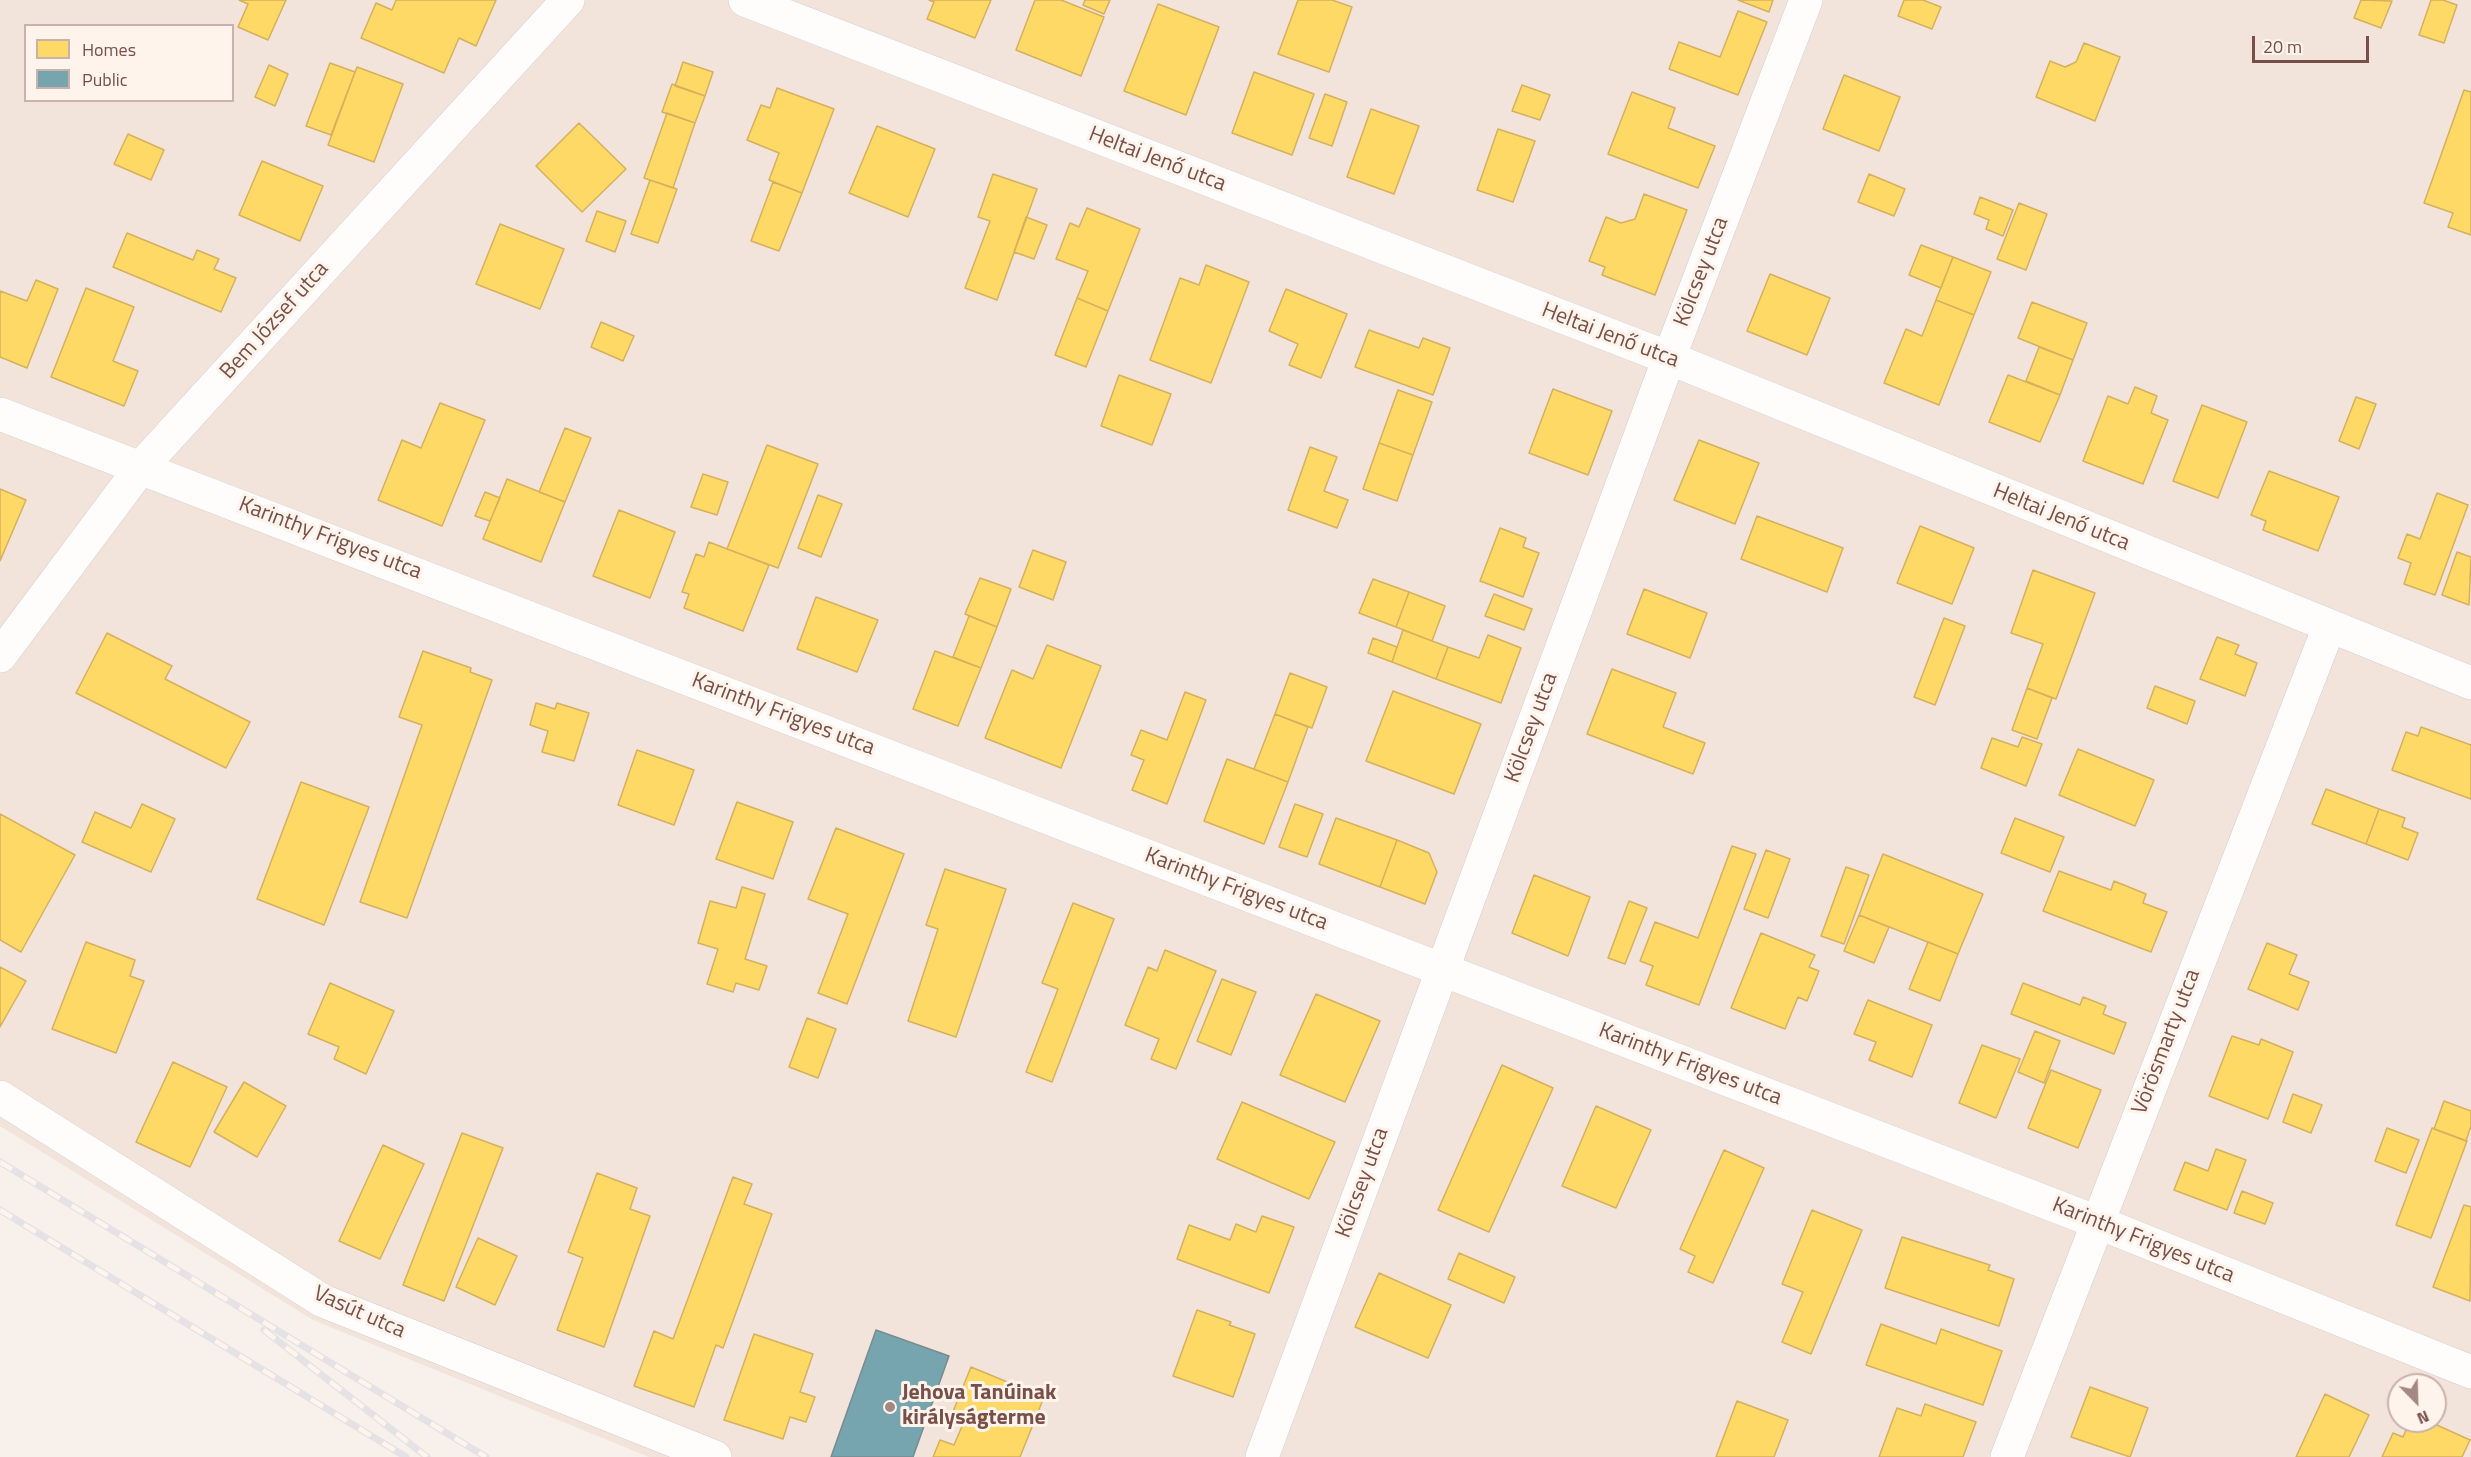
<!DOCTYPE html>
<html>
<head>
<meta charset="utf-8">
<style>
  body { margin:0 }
  #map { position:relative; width:2471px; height:1457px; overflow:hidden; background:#f7f0eb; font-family:"Titillium Web",sans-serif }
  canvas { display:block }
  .legend { position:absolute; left:24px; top:24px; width:210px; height:78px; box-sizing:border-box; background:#fff4ec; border:2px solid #c9b2ab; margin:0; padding:8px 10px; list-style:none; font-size:18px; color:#785049 }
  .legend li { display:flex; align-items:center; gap:12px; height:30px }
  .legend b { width:30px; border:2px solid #c9b2ab }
  .north { position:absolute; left:2387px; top:1373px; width:60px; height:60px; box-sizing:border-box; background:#fff4ec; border:2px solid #c9b2ab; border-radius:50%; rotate:157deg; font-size:16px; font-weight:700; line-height:24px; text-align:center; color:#785049 }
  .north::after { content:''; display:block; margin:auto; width:21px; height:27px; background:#a48882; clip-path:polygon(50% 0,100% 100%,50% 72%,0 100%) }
  .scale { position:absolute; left:2252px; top:36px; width:117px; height:27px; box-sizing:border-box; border:3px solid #785049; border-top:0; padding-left:8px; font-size:18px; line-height:21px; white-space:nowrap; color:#785049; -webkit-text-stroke:4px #fff4ec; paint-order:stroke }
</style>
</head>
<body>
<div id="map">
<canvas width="2471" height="1457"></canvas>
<ul class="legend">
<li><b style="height:16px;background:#ffd966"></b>Homes</li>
<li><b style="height:16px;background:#76a5af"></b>Public</li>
</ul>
<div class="north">N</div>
<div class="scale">20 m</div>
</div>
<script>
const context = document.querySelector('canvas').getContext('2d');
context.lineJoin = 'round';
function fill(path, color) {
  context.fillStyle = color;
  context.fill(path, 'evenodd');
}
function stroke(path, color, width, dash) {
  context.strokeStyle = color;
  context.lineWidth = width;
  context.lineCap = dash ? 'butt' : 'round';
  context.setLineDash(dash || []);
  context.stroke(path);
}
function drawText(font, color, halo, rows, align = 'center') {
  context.font = font + ' "Titillium Web",sans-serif';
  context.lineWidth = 6;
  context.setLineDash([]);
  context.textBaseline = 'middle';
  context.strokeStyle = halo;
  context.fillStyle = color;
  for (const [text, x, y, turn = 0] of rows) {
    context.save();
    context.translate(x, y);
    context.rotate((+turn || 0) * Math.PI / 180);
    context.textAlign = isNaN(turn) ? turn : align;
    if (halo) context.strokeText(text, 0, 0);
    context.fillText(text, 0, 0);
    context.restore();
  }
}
const residential = new Path2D(`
  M0,0H2471V1457H649L313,1320L0,1126ZM26,26H232V100H26ZM2399,1385H2435V1421H2399Z`);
const homes = new Path2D(`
  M239,0H286L268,40L238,27L248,4Z
  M396,0H496L476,46L459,38L444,73L361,38L376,3L392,10Z
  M929,0H991L975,38L927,19L934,2Z
  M1035,0H1061L1104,17L1081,76L1016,50Z
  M1085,0H1110L1104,14L1083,5Z
  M1298,0H1332L1352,7L1329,72L1278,54Z
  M1738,0H1773L1769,12Z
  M1904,0H1923L1941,7L1932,29L1898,16Z
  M2361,0L2392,1L2381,28L2354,18Z
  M2431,0H2443L2457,5L2444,43L2419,35Z
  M1158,4L1219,27L1186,115L1124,91Z
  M1738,11L1767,22L1738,95L1669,69L1679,42L1720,57Z
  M2084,43L2120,57L2095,121L2036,97L2050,61L2065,67L2076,62Z
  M683,62L713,72L705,96L675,86Z
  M330,63L355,72L331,135L306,126Z
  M269,65L288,74L275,106L255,97Z
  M357,67L403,84L374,162L328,145Z
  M1254,72L1314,94L1292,155L1232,133Z
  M1844,75L1900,97L1879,151L1823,129Z
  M672,84L705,96L695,123L662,112Z
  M1522,85L1550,95L1540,120L1512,111Z
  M777,88L834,109L802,193L769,180L779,153L747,140L761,105L770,108Z
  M2464,90L2471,92V235L2448,227L2453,213L2424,203Z
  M1632,92L1675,108L1668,128L1715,146L1698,188L1608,154Z
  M1325,94L1347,102L1332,146L1309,138Z
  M1371,109L1419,126L1394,194L1347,177Z
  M667,113L695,123L673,188L644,178Z
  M579,123L626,169L582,212L536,166Z
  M877,126L935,149L908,217L849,193Z
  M1498,129L1535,141L1513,202L1477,190Z
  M128,134L164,150L151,180L114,164Z
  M262,161L323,186L300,241L239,215Z
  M993,174L1037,189L997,300L965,288L990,221L978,217Z
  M1869,174L1905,189L1894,216L1858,202Z
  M650,180L677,189L658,243L631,234Z
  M773,182L802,193L779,251L751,241Z
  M1644,194L1687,210L1655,295L1602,275L1605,267L1589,261L1606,217L1621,223L1635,219Z
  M1980,197L2013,210L2003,236L1986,229L1989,220L1974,214Z
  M2019,203L2047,214L2026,270L1997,259Z
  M1087,208L1140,229L1108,311L1077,298L1088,271L1056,259L1070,223L1079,227Z
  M597,211L626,221L615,252L586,241Z
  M1026,217L1047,225L1034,259L1014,252Z
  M500,224L564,249L540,309L476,284Z
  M127,233L193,260L197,250L219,259L214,269L236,278L221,312L113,267Z
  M1921,245L1953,257L1941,288L1909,275Z
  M1953,257L1991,272L1974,315L1936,300Z
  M1206,265L1249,282L1211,383L1150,360L1180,278L1199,285Z
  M1770,274L1830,298L1807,355L1747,331Z
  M36,280L58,289L27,368L0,357V291L27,301Z
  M86,288L134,307L113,361L138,371L124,406L51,377Z
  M1286,289L1347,314L1321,378L1289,365L1298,344L1269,331Z
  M1077,298L1108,311L1086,367L1055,355Z
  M1936,300L1974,315L1939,405L1884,383L1906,329L1922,336Z
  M2032,302L2087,323L2073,360L2018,338Z
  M601,322L634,336L623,361L591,347Z
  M1369,330L1419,348L1423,338L1450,348L1433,395L1355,367Z
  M2039,347L2073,360L2060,395L2026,381Z
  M1119,375L1171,394L1152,445L1101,426Z
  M2008,375L2060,395L2040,442L1989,422Z
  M2135,387L2157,396L2151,413L2168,420L2143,484L2083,461L2108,396L2128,404Z
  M1553,389L1612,411L1588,475L1529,453Z
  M1398,390L1432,402L1413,455L1379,443Z
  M2356,397L2376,404L2359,449L2339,441Z
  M440,403L485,420L442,526L378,500L402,440L421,448Z
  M2202,405L2247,422L2218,498L2173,481Z
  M565,428L591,438L565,502L539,492Z
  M1699,440L1759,463L1735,524L1674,500Z
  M1379,443L1413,455L1397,501L1363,489Z
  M767,445L818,464L778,568L727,549Z
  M1310,447L1337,457L1324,491L1348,500L1337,528L1288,510Z
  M2269,471L2339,497L2318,551L2263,530L2266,521L2251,515Z
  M703,474L728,482L717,515L691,507Z
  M507,479L565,502L541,562L483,539Z
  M0,489L26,500L0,561Z
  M485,492L500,498L490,521L475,516Z
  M2437,493L2468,505L2435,595L2404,584L2411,563L2398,558L2407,534L2420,539Z
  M818,495L842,504L821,557L798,548Z
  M619,510L675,532L650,598L593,576Z
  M1757,516L1843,548L1827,592L1741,559Z
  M1920,526L1974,548L1952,604L1897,583Z
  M1500,528L1526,538L1523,547L1539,553L1523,597L1480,581Z
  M709,542L769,565L743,631L684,608L689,594L682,592L696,554L704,557Z
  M1033,550L1066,562L1053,600L1019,587Z
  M2457,552L2471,557L2469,605L2442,595Z
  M2033,570L2095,593L2056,699L2027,688L2043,644L2011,633Z
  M980,578L1011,589L997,627L965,614Z
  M1373,579L1409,592L1396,627L1359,613Z
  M1644,589L1707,613L1690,658L1627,634Z
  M1409,592L1445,606L1432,641L1396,627Z
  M1494,594L1532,609L1524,630L1485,616Z
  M816,597L878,620L857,672L797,649Z
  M969,616L997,627L981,668L953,657Z
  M1944,618L1965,626L1935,705L1914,697Z
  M1403,630L1448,647L1436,679L1392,662Z
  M107,633L172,666L165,679L250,722L226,768L76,693Z
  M1488,635L1521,648L1501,703L1436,679L1448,647L1479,658Z
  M2217,637L2239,645L2235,654L2257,663L2245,696L2200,679Z
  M1373,638L1397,647L1392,662L1368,653Z
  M1047,645L1101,666L1061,768L985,738L1012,670L1033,679Z
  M423,651L471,668L470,672L492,680L407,918L360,902L422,725L399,717Z
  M935,651L981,668L958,726L913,709Z
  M1612,669L1676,693L1663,727L1705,743L1693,774L1587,734Z
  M1290,673L1327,687L1312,728L1275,714Z
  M2155,686L2195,701L2187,724L2147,708Z
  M2027,688L2052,698L2037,739L2012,730Z
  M1393,691L1481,724L1454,794L1366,761Z
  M1185,692L1206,700L1167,804L1132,790L1144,760L1131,755L1141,730L1167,740Z
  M536,703L555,709L557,703L589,713L574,761L542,752L548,731L530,725Z
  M1275,714L1308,727L1288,782L1254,769Z
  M2421,727L2471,745V799L2392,770L2406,732L2418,736Z
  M2022,737L2042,744L2026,786L1981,768L1992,738L2018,747Z
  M2078,749L2154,780L2135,826L2059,795Z
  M637,750L694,770L674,825L618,805Z
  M1227,759L1288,782L1264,844L1204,821Z
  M301,782L369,807L324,925L257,899Z
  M2326,789L2379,809L2366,844L2312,824Z
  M737,802L793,822L773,879L716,859Z
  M142,804L175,819L151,872L82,842L95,812L131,828Z
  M1295,804L1323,814L1307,857L1279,847Z
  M2379,809L2405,818L2402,827L2418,833L2408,860L2366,844Z
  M0,814L75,855L21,952L0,940Z
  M1336,818L1397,840L1380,887L1319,864Z
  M2015,818L2064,837L2050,872L2001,853Z
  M836,828L904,854L847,1004L818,993L848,914L808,899Z
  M1397,840L1429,853L1437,872L1425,904L1380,887Z
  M1732,846L1756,854L1699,1005L1646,985L1653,966L1640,961L1655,922L1698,938Z
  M1766,850L1790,859L1768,918L1744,909Z
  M1883,854L1983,894L1958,954L1859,915Z
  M1846,867L1869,875L1844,944L1821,936Z
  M945,869L1006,889L956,1037L908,1021L938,929L926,925Z
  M2059,871L2111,890L2114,881L2146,894L2143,903L2167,912L2151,952L2043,911Z
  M1534,875L1590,897L1568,956L1512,933Z
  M742,887L765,894L745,959L767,966L759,990L736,983L733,992L707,984L718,949L698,943L710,901L736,908Z
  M1629,901L1647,908L1625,964L1608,958Z
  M1073,903L1114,919L1052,1082L1026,1072L1058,989L1042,983Z
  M1859,915L1889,927L1874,963L1844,951Z
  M1761,933L1815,955L1809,967L1819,971L1807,1001L1798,997L1785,1029L1731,1008Z
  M86,942L135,960L130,976L144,981L116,1053L52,1029Z
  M1928,942L1958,954L1940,1001L1909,989Z
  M2267,943L2297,955L2289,974L2309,982L2298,1010L2248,989Z
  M1165,950L1216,971L1176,1069L1151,1059L1159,1039L1125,1025L1148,967L1157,971Z
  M0,967L26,981L0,1027Z
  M1222,979L1256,992L1231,1055L1197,1041Z
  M330,983L394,1011L366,1074L334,1059L339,1047L308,1034Z
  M2023,983L2080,1005L2083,997L2106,1006L2103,1014L2126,1023L2114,1054L2011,1014Z
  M1316,994L1380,1021L1345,1102L1280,1075Z
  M1868,1000L1932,1025L1912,1077L1869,1060L1876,1042L1854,1034Z
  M807,1018L836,1029L818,1078L789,1067Z
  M2035,1031L2060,1041L2044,1083L2018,1072Z
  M2232,1036L2259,1045L2261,1039L2293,1052L2268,1119L2209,1096Z
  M1982,1045L2020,1059L1996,1118L1959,1103Z
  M173,1062L227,1087L190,1167L136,1142Z
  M1502,1065L1553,1088L1489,1232L1438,1210Z
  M2051,1070L2101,1090L2078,1148L2028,1128Z
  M244,1082L286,1106L257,1157L214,1132Z
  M2293,1094L2322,1105L2311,1133L2283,1122Z
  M2444,1101L2471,1111V1126L2466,1141L2434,1129Z
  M1242,1102L1335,1142L1309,1199L1217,1159Z
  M1596,1106L1651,1130L1616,1208L1562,1186Z
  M2387,1128L2419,1140L2406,1173L2375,1161Z
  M2432,1128L2467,1141L2431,1238L2396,1225Z
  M462,1133L503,1148L444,1301L403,1285Z
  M383,1145L424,1164L380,1259L339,1241Z
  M2216,1149L2246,1160L2227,1210L2174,1190L2185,1162L2208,1171Z
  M1724,1150L1764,1168L1713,1283L1688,1272L1695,1256L1680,1249Z
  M597,1173L637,1188L630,1209L650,1216L604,1347L557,1330L583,1258L568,1252Z
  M733,1177L752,1184L744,1204L772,1214L723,1348L716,1345L694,1407L634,1386L654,1331L673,1339Z
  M2242,1191L2273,1203L2265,1224L2234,1213Z
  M2464,1205L2471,1207L2470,1301L2433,1287Z
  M1812,1210L1862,1230L1811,1354L1782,1342L1803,1292L1782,1284Z
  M1262,1216L1294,1227L1269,1293L1177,1259L1189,1225L1230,1240L1236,1224L1256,1232Z
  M1902,1237L1990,1265L1988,1270L2014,1279L1999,1326L1885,1288Z
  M478,1238L517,1256L495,1305L456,1287Z
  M1459,1253L1515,1277L1504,1303L1448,1279Z
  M1379,1273L1451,1305L1428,1358L1355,1327Z
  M1197,1310L1231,1322L1229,1325L1255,1334L1233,1397L1173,1376Z
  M1881,1324L1936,1344L1941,1329L2002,1351L1983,1405L1866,1365Z
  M754,1334L813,1354L800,1392L815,1397L806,1422L790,1417L783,1439L724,1420Z
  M971,1367L1044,1397L1020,1457H933L940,1440L954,1445L963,1424L950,1419Z
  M2090,1387L2148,1408L2130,1457L2071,1437Z
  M2325,1394L2369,1415L2349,1457H2296Z
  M1737,1401L1788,1420L1774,1457H1716Z
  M1925,1404L1976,1422L1963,1457H1879L1897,1408L1921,1416Z
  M2410,1421H2428L2470,1440L2462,1457H2382L2393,1433L2403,1437Z`);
const public = new Path2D(`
  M876,1330L949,1356L913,1457H831Z`);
const minor = new Path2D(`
  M745,0L1669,358L2471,683
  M0,414L2097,1222L2471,1372
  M0,1097L323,1301L715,1457
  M1262,1457L1669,358L1806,0
  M2007,1457L2329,627`);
const secondary = new Path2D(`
  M0,656L142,466L568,0`);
const rail = new Path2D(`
  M0,1162L486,1457
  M0,1210L406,1457
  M264,1330L427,1457`);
const markers = [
  [890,1407,6,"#a48882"]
];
const streetNames = [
  ["Heltai Jenő utca",1157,160,21],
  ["Kölcsey utca",1702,272,-69],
  ["Bem József utca",275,321,-48],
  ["Heltai Jenő utca",1610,336,21],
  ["Heltai Jenő utca",2061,518,22],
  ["Karinthy Frigyes utca",330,539,21],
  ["Karinthy Frigyes utca",783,715,21],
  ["Kölcsey utca",1532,728,-70],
  ["Karinthy Frigyes utca",1236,890,21],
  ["Vörösmarty utca",2167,1042,-69],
  ["Karinthy Frigyes utca",1690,1065,21],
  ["Kölcsey utca",1363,1183,-70],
  ["Karinthy Frigyes utca",2143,1241,22],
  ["Vasút utca",359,1313,24]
];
const poiNames = [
  ["Jehova Tanúinak",902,1394],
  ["királyságterme",902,1419]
];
fill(residential, '#f3e4db');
fill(homes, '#ffd966');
stroke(homes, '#d6b05d', 1.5);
fill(public, '#76a5af');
stroke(public, '#778c90', 1.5);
stroke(minor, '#d6ccc8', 34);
stroke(secondary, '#d8ccc9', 34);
stroke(minor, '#fefdfc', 33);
stroke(secondary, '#fefdfc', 33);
stroke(rail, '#e4e2e5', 7);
stroke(rail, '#fff4ec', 4.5, [14]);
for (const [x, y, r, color] of markers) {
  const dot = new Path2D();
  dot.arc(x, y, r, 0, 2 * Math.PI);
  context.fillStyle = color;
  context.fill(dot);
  stroke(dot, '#fff4ec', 2);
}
drawText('22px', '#785049', '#fff4ec', streetNames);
drawText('bold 22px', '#785049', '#fff4ec', poiNames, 'left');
</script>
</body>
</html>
